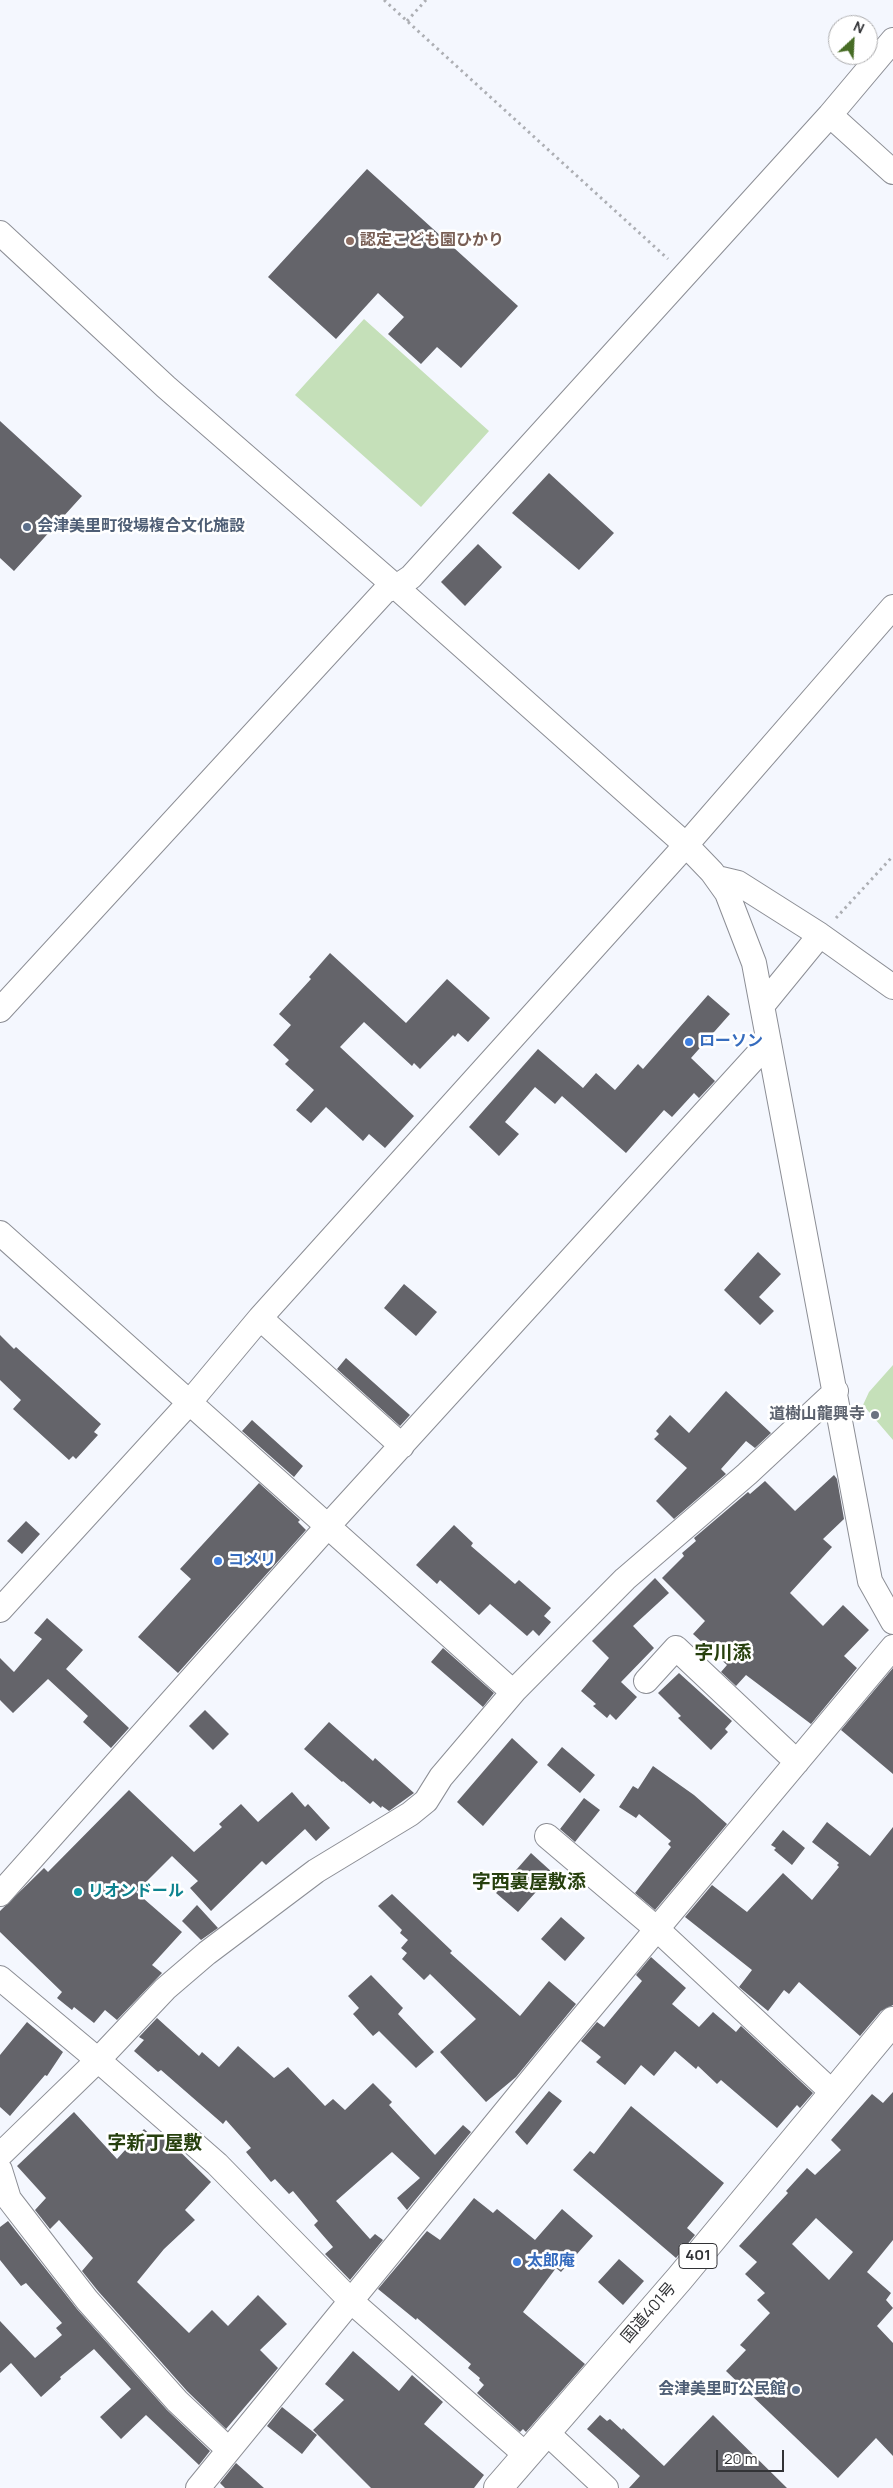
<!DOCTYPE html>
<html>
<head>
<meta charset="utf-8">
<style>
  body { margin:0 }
  #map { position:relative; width:893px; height:2488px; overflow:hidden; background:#f4f7fe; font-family:Manrope,sans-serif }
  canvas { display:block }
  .north { position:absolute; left:828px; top:15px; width:50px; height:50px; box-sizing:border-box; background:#fff; border:1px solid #adadaf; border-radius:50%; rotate:25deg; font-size:14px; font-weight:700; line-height:20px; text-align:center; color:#323336 }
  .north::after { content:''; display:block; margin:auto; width:18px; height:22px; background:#476c25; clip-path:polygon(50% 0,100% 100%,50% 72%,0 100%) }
  .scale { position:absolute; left:716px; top:2450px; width:68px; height:22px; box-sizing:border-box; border:2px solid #323336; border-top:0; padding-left:6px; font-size:15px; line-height:18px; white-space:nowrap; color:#323336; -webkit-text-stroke:4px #fff; paint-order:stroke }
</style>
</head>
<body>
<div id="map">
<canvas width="893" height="2488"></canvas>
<div class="north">N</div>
<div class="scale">20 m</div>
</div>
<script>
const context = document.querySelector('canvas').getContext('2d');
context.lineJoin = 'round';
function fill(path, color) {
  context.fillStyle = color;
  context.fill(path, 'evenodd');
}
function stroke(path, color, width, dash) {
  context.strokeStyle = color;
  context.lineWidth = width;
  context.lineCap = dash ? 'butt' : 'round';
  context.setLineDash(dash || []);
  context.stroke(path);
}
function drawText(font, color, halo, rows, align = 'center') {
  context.font = font + ' Manrope,"Noto Sans JP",sans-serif';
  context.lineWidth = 5;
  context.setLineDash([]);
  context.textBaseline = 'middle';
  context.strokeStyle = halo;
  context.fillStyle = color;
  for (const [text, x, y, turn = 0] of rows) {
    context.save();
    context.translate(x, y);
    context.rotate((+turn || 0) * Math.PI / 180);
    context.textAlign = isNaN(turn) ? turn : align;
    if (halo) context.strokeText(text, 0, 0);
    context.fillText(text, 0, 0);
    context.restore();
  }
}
const green = new Path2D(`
  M364,319L489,431L421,507L295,395Z
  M893,1365V1440L863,1405L869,1392Z`);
const building = new Path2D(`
  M367,169L518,306L461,368L437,347L421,364L388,334L404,317L378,293L336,339L268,277Z
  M0,421L82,496L14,571L0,558Z
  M549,473L614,533L579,570L512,513Z
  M478,544L502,567L465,606L441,582Z
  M330,953L406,1023L447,979L490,1018L468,1042L458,1033L455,1037L453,1035L420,1069L414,1063L412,1066L364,1022L340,1047L414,1116L385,1148L369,1134L363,1141L326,1107L311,1123L296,1110L314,1090L285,1064L289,1060L273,1045L291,1025L279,1014L311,979L309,977Z
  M708,995L730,1014L691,1058L715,1081L699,1098L694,1093L672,1117L664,1110L626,1153L562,1096L555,1104L535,1087L505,1122L519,1134L499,1156L469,1127L538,1049L583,1088L596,1073L615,1090L638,1064L643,1069Z
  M758,1252L781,1274L759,1297L774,1311L760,1325L724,1290Z
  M404,1284L437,1312L416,1336L384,1308Z
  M0,1335L14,1349L16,1347L101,1424L94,1432L98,1435L76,1459L73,1456L69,1460L13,1409L21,1400L0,1380Z
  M346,1358L410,1415L400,1426L337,1369Z
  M726,1391L771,1433L755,1448L746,1441L721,1469L726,1474L674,1519L656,1501L687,1468L654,1439L659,1434L656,1431L670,1415L689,1433Z
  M252,1420L303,1466L294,1477L242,1431Z
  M834,1475L837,1479L844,1519L823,1539L832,1547L790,1593L823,1626L843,1605L869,1630L844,1656L857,1668L811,1724L746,1675L736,1686L721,1672L727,1665L693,1634L705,1621L662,1578L684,1556L682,1553L696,1541L694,1538L748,1492L750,1494L765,1481L795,1511Z
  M259,1483L300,1520L298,1522L306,1530L178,1673L138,1637L191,1579L180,1569Z
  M26,1521L40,1534L22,1554L7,1541Z
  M454,1525L473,1543L471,1546L515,1584L519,1580L551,1608L544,1616L551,1622L539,1636L533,1630L527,1636L490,1604L479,1615L440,1580L437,1584L416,1565Z
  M655,1578L669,1593L633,1626L654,1648L621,1682L637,1697L616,1720L610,1714L607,1718L593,1706L596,1704L581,1691L609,1658L592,1641Z
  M47,1618L83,1650L66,1669L129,1728L111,1748L83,1722L88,1716L48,1679L13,1713L0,1700V1658L14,1672L42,1639L34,1633Z
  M443,1648L494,1693L483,1707L431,1662Z
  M893,1668V1774L841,1730Z
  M679,1673L732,1721L725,1729L728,1732L711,1750L678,1718L681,1716L658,1693Z
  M205,1710L229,1734L213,1750L189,1726Z
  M329,1722L373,1761L375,1758L414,1793L389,1811L382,1806L381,1808L373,1801L370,1804L343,1781L342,1782L304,1749Z
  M512,1738L538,1762L483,1826L457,1802Z
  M562,1747L595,1775L580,1793L547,1765Z
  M653,1766L694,1795L727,1824L655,1910L635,1893L671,1847L668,1844L671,1841L639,1814L636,1818L619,1807L633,1786L638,1789Z
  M129,1790L194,1852L222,1827L219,1824L241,1804L258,1822L292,1792L305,1807L308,1804L330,1828L316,1841L305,1829L266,1865L262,1861L211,1911L190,1888L198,1881L172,1856L136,1892L182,1932L152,1965L162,1973L117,2020L105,2010L94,2023L74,2007L72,2010L57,1998L62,1992L0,1932V1911L44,1868L48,1872Z
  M584,1798L600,1810L575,1842L560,1829Z
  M827,1822L870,1856L893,1827V2005L881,2011L860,2036L799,1982L789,1994L784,1990L768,2011L739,1987L752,1970L685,1917L712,1885L747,1912L783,1873L812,1900L839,1867L837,1865L839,1863L812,1842Z
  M783,1830L805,1848L792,1865L774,1850L776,1848L771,1845Z
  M531,1853L553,1873L518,1912L496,1893Z
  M392,1894L452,1951L450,1953L520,2016L549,1981L576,2004L516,2077L486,2102L440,2052L476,2019L430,1974L424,1980L402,1959L407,1953L401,1948L408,1940L400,1933L402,1930L378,1906Z
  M197,1905L218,1928L201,1940L182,1921Z
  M561,1917L585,1938L565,1961L541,1939Z
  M651,1957L686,1988L672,2004L699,2027L713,2012L736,2032L741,2026L813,2093L800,2108L797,2105L777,2128L721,2080L717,2084L698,2066L696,2069L675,2051L654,2076L641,2065L625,2085L596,2062L601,2057L581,2041L597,2022L604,2027L642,1981L636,1975Z
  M371,1975L403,2008L398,2014L434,2052L416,2068L379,2031L373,2036L353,2014L359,2008L348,1996Z
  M157,2018L199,2056L202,2052L219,2067L238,2046L274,2078L288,2067L325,2106L333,2099L345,2110L373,2083L392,2102L389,2105L435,2155L463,2125L471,2132L407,2210L397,2198L420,2178L392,2152L336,2201L370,2239L375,2234L383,2240L350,2280L325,2254L333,2247L314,2225L318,2221L293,2191L289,2194L275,2179L271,2182L246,2152L251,2148L226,2120L223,2124L161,2070L158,2072L134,2051L144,2040L139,2037Z
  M27,2022L63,2052L47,2076L45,2075L10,2116L0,2107V2055Z
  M549,2091L562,2101L527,2145L515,2132Z
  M893,2092V2240L867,2272L891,2293L886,2300L893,2308L877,2326L893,2343V2456L876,2438L838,2478L726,2371L746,2350L740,2345L770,2313L757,2300L765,2293L745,2274L757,2262L739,2246L788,2193L786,2191L807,2168L815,2175L841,2150L831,2140L872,2094L883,2103ZM816,2218L853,2252L829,2280L792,2244Z
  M631,2106L724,2183L687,2228L695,2235L676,2258L573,2170L590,2151L594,2154Z
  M74,2112L117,2159L144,2129L155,2139L161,2133L211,2182L185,2210L195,2220L164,2249L137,2282L189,2333L212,2310L228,2326L258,2295L287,2324L260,2350L278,2368L226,2429L187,2391L98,2291L82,2271L93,2258L59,2220L50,2229L35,2210L46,2198L17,2166Z
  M474,2198L493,2213L497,2209L535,2240L562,2209L593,2236L561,2272L556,2268L523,2312L585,2364L526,2432L523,2429L520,2432L477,2393L484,2385L479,2380L480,2378L468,2368L471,2364L417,2318L416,2320L378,2289L427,2231L440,2240Z
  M8,2221L77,2309L167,2410L210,2451L199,2465L146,2415L121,2439L100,2417L131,2389L94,2349L60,2377L61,2379L41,2397L11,2363L0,2373V2321L35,2358L62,2335L56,2328L62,2323L26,2283L21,2286L0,2260V2227Z
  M619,2259L644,2281L623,2305L598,2282Z
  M353,2351L399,2391L412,2375L443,2402L424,2424L484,2475L474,2488H371L313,2430L344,2400L325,2384Z
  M282,2407L317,2435L302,2454L267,2426Z
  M600,2415L607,2421L610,2419L622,2430L623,2428L664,2466L713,2415L787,2488H629L640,2476L587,2429Z
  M236,2463L264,2488H225L220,2483Z`);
const path = new Path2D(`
  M384,0L668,259
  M407,21L426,0
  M836,918L893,856`);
const minor = new Path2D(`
  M830,115L893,172
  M0,233L166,387L396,587L686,845L712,872L727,893L754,963L870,1581L893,1622
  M717,878L738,883L820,935L893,987
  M762,1006L820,935
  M0,1010L385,591L396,587L411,577L830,115L893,40
  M0,1233L513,1692
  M260,1318L402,1446
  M0,1610L189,1403L260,1318L686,845L893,607
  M646,1681L676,1648L797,1762
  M547,1836L658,1930L833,2093
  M0,1894L327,1527L769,1042
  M0,1978L98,2060L217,2164L352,2302L526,2455
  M0,2155L98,2060L165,1989L207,1953L316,1871L410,1814L426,1801L441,1777L515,1690L625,1579L747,1474L836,1391
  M0,2170L9,2199L87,2300L177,2401L229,2450
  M545,2431L606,2488
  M198,2488L564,2040L893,1647`);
const highway = new Path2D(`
  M498,2488L680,2278L893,2021`);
const markers = [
  [350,241,5,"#8d6e63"],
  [27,527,5,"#5c6f8a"],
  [689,1042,5,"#3f7fe0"],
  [875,1415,5,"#6b7280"],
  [218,1561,5,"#3f7fe0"],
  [78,1892,5,"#0f9aa8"],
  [517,2262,5,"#3f7fe0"],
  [796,2390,5,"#5c6f8a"]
];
const shields = [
  [698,2256,38]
];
const shieldNames = [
  ["401",698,2256]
];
const educationNames = [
  ["認定こども園ひかり",360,241]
];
const serviceNames = [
  ["会津美里町役場複合文化施設",37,527],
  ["会津美里町公民館",786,2390,"right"]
];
const shopNames = [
  ["ローソン",699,1042],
  ["コメリ",228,1561],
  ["太郎庵",527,2262]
];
const worshipNames = [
  ["道樹山龍興寺",865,1415]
];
const cultureNames = [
  ["リオンドール",88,1892]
];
const streetNames = [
  ["国道401号",649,2313,-49]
];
const quarterNames = [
  ["字川添",723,1654],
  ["字西裏屋敷添",529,1883],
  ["字新丁屋敷",155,2144]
];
fill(green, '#c5e0b9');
fill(building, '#64646a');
stroke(minor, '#8c8e95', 26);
stroke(highway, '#8c8e95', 30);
stroke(path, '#adafb4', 3, [2.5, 4]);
stroke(minor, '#fff', 24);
stroke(highway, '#fff', 28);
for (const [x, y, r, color] of markers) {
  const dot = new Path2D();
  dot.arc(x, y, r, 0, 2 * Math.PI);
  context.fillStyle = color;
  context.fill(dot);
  stroke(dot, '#fff', 2);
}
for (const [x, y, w] of shields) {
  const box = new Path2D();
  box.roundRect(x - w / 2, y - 12.5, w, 25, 4);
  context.fillStyle = '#fff';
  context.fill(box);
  stroke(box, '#323336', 1);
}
drawText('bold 15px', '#323336', null, shieldNames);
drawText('bold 16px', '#785e54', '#fff', educationNames, 'left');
drawText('bold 16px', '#4e5e75', '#fff', serviceNames, 'left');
drawText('bold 16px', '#366cbe', '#fff', shopNames, 'left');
drawText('bold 16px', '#5b616d', '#fff', worshipNames, 'right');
drawText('bold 16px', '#0d838f', '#fff', cultureNames, 'left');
drawText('16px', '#323336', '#fff', streetNames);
drawText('bold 19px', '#27400e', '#fff', quarterNames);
</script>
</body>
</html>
